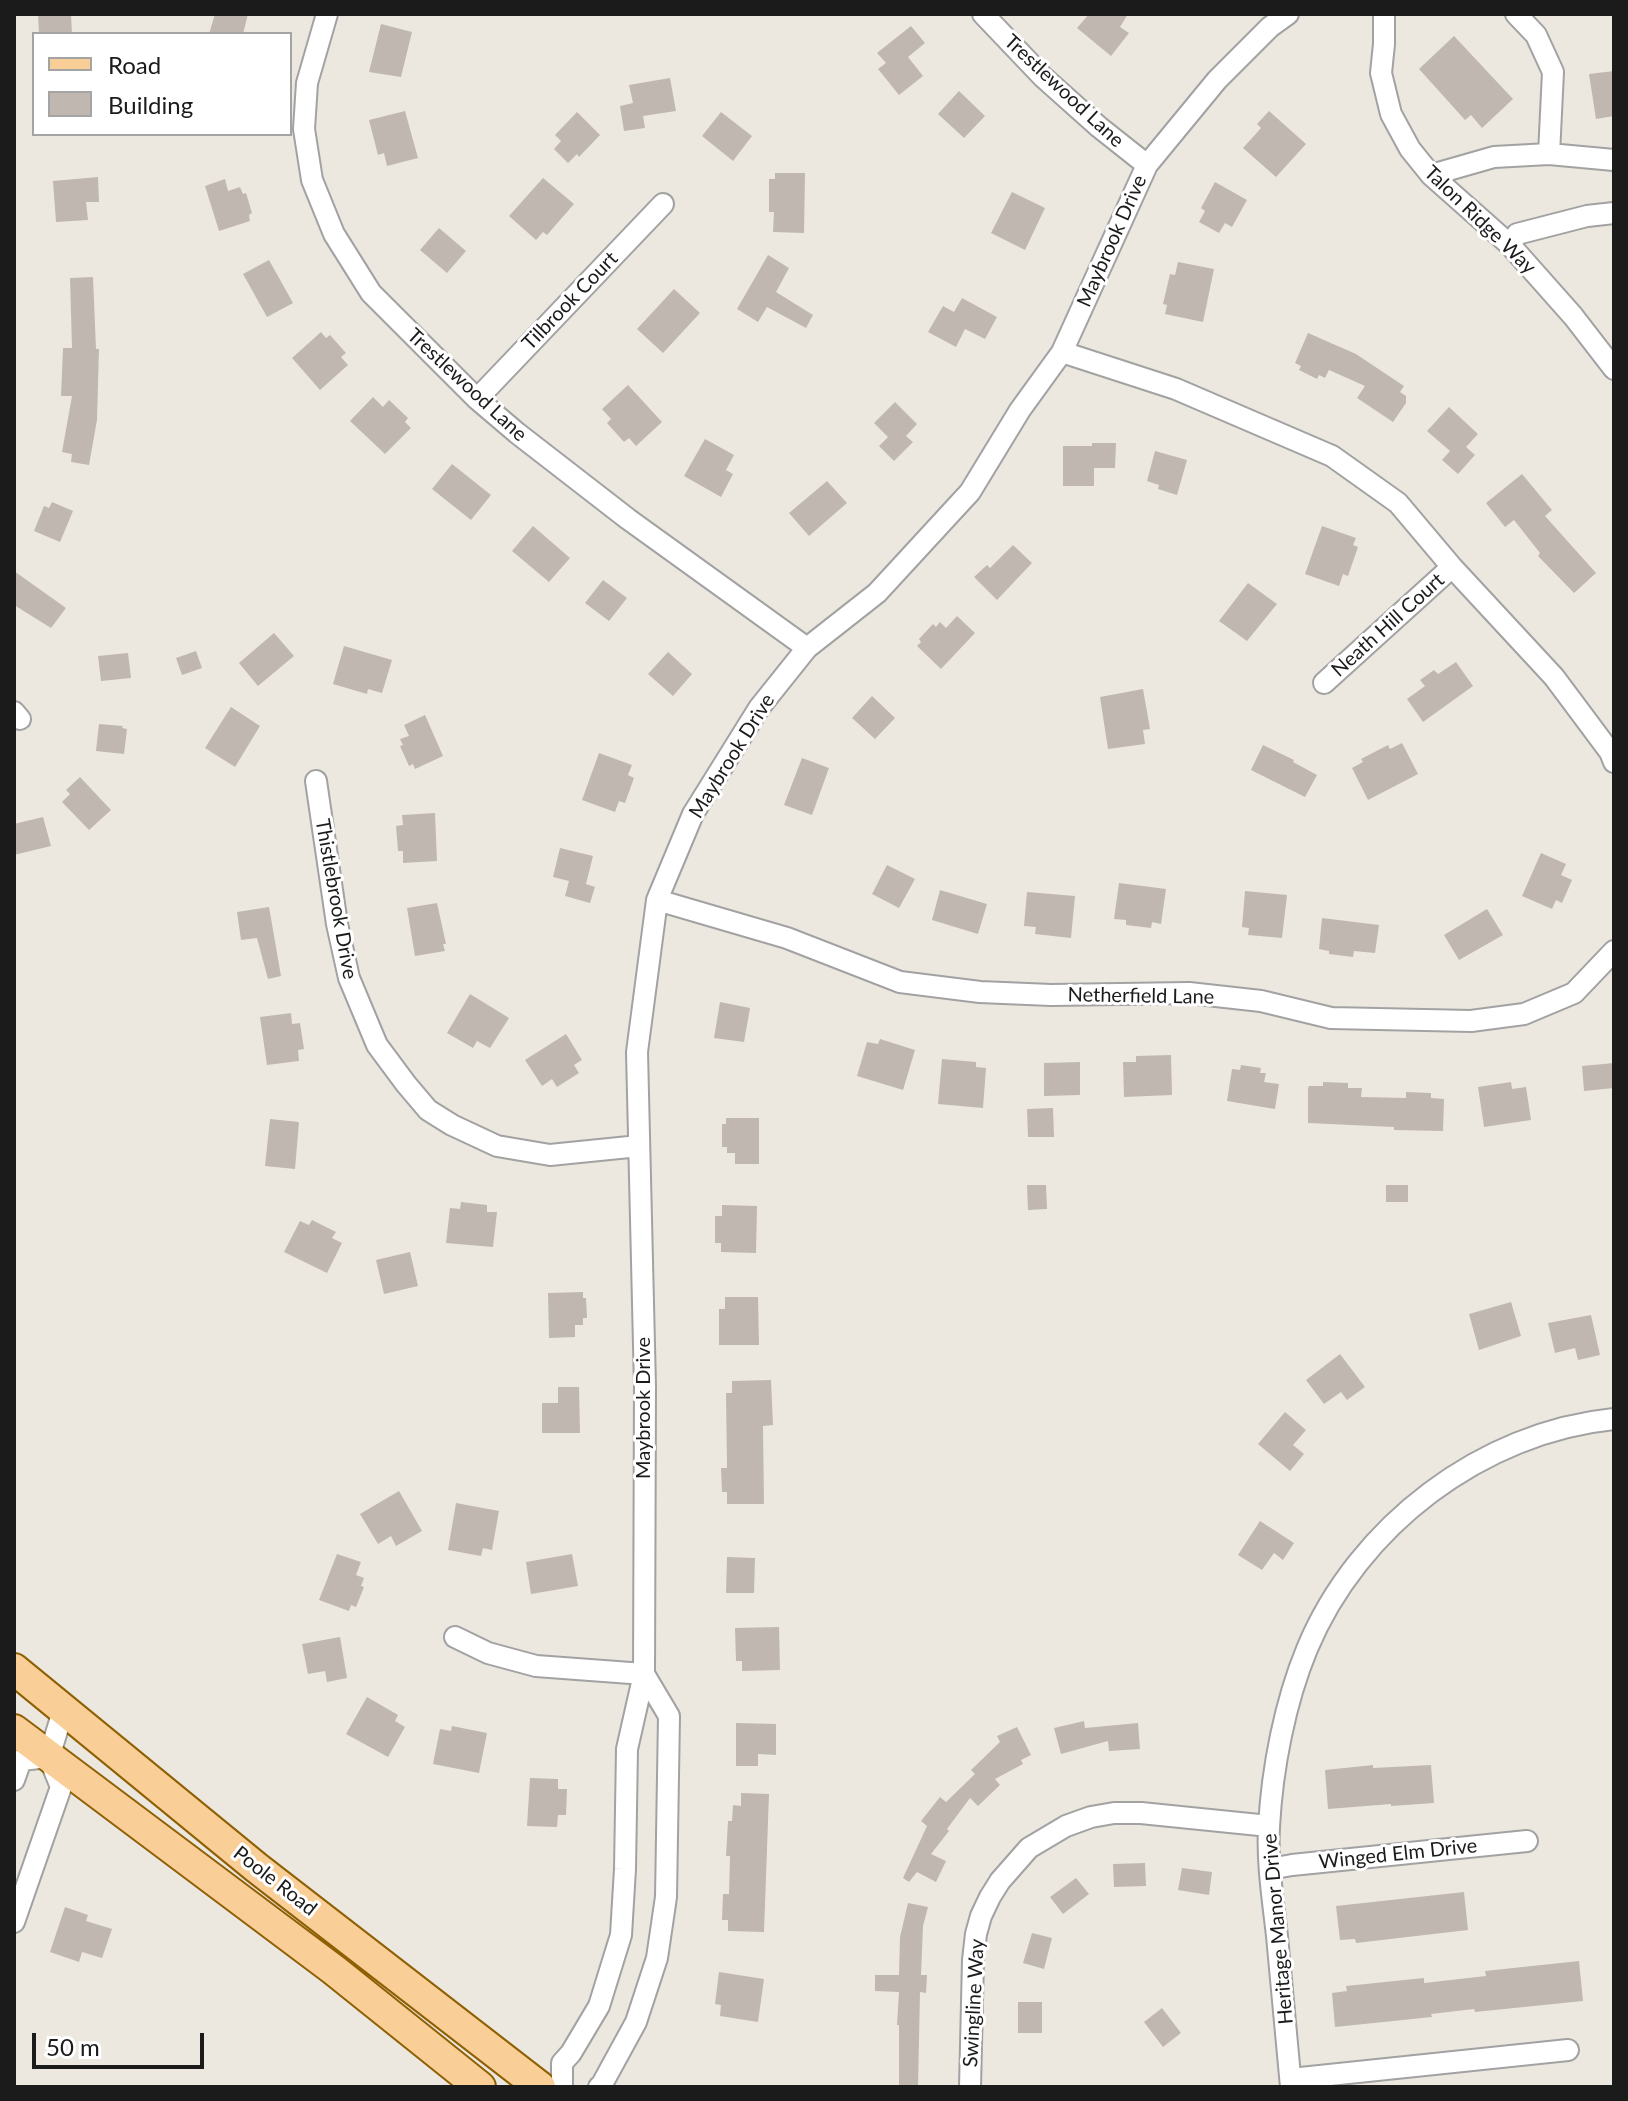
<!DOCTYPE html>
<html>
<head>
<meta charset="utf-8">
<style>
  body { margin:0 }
  #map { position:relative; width:1628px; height:2101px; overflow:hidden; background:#ece8e0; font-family:Lato,sans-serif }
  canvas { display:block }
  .frame { position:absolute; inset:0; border:16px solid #1b1b1b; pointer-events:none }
  .legend { position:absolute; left:32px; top:32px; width:260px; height:104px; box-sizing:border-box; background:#fff; border:2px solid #a4a4a4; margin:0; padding:10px 14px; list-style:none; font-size:24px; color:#1b1b1b }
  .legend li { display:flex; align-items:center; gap:16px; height:40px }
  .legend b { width:40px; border:2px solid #a4a4a4 }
  .scale { position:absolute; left:32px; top:2033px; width:172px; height:36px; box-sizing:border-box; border:4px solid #1b1b1b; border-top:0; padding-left:10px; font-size:24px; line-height:28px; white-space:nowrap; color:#1b1b1b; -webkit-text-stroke:6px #fff; paint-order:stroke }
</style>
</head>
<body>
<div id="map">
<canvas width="1628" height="2101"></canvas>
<div class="frame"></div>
<ul class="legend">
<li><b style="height:10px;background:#facf97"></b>Road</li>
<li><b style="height:22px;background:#c0b7b0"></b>Building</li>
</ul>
<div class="scale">50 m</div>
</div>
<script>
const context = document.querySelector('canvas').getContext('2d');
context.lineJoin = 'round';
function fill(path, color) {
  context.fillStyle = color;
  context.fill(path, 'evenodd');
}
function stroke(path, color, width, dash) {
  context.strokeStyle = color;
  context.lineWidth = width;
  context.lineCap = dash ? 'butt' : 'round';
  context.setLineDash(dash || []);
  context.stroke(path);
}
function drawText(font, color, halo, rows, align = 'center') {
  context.font = font + ' Lato,sans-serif';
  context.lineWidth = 6;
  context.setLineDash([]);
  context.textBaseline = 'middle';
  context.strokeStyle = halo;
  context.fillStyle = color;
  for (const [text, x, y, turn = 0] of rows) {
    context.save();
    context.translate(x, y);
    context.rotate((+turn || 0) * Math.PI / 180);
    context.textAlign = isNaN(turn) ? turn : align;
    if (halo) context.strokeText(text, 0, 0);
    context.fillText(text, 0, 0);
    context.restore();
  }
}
const building = new Path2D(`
  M38,14H71L72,34H39Z
  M215,14H248L243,34H209Z
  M1089,14H1128L1120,27L1129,33L1111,56L1077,28Z
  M381,24L412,32L401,77L369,72Z
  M911,26L925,43L908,57L923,76L899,95L878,69L886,63L877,53Z
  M1454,36L1513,99L1482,128L1471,115L1465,120L1419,69Z
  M1614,71V116L1596,119L1589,74Z
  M670,78L676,111L643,116L645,128L624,131L620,106L633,103L629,85Z
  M959,91L985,116L964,138L938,114Z
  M405,111L418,158L387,166L384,153L378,155L369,120Z
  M1269,111L1306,144L1276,177L1243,148L1261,128L1257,124Z
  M577,112L600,135L579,157L577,154L568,163L554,149L561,141L555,135Z
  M721,112L752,136L733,161L702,136Z
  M775,173H805L804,233L773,232L774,212H769V179H775Z
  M98,177L99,202H86L88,220L56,222L53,181Z
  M543,178L574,204L547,235L543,232L536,240L509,216Z
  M225,179L228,191L240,187L243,194L246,193L252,213L249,215L250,221L219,231L205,186Z
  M1215,182L1247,200L1232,227L1225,223L1219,233L1199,222L1205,211L1201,208Z
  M1012,192L1045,208L1025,250L991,233Z
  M439,228L466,251L447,273L420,250Z
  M768,255L789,268L776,292L813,315L806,328L767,307L758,322L737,309Z
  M269,260L293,303L267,317L243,274Z
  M1178,262L1214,269L1203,322L1165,314L1167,305L1163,304L1170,274L1175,275Z
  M93,277L96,349H99L97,420L89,465L71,462L72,454L62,452L72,396H61L63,348H72L70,278Z
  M674,289L700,313L663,353L637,329Z
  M962,298L997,317L985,339L965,329L956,347L928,332L943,306L954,312Z
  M321,332L326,338L330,335L346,353L341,357L348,365L320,390L292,358Z
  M1308,333L1356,354L1404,386L1400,392L1406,396V403L1393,422L1357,398L1365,386L1329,370L1325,378L1319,375L1317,379L1299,370L1301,366L1295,363Z
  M628,385L662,422L636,446L629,438L624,442L607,423L611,419L602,409Z
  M373,397L383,407L389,400L408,418L405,422L411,428L385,454L350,421Z
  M895,402L917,424L906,436L913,442L894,461L879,446L888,437L874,423Z
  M1449,407L1478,434L1466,447L1475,455L1458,474L1442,460L1450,451L1427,431Z
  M705,439L734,455L726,470L733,474L721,497L684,476Z
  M1092,443H1116L1115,468H1094V486H1063V446H1092Z
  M1155,451L1187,460L1177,495L1158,489L1159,485L1147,481Z
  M452,464L491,495L471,520L432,489Z
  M1522,474L1552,510L1545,516L1596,573L1574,593L1538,556L1540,553L1514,520L1505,527L1486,503Z
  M827,481L847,503L809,536L789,513Z
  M52,502L73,511L60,542L34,531L44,506L49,508Z
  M533,526L570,558L549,582L512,551Z
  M1322,526L1356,538L1353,545L1358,547L1348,576L1343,574L1339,586L1305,574Z
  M1013,545L1032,563L997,600L974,577L987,565L990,568Z
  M14,571L66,608L51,628L14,605Z
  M603,580L627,598L609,621L585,603Z
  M1248,583L1277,604L1247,641L1219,621Z
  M957,616L975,633L941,669L917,646L921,642L919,639L933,624L936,627L940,622L946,628Z
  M274,633L294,656L258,686L239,663Z
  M344,646L392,660L382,693L368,689L367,694L333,684Z
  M196,651L202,668L182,675L176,658Z
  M668,652L692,674L673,696L648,674Z
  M128,653L131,678L101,681L98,656Z
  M1456,662L1473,686L1423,722L1407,699L1425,686L1420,680L1434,670L1438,674Z
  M1143,689L1150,729L1143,730L1145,744L1108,749L1100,697Z
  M872,696L895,718L875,739L852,718Z
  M231,707L260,726L235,767L205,748Z
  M425,715L443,756L415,769L413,764L409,766L400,746L403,745L400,739L409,736L404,725Z
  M99,724L123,726L122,728L127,729L124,754L96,751Z
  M1402,743L1418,774L1368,800L1352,768L1363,762L1361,759L1388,745L1390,749Z
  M1263,745L1294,760L1293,762L1317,775L1305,797L1251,770Z
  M599,753L632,765L628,775L634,778L625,803L619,801L615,812L582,800Z
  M802,758L829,768L812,815L784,805Z
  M80,777L111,810L89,830L62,802L70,794L66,790Z
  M435,813L437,861L403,863V851H398L396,826L403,825L402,815Z
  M43,817L51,846L14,855V824Z
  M560,848L593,856L586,884L595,887L590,903L565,896L569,881L553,877Z
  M1541,853L1566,864L1561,875L1572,880L1562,903L1556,900L1552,909L1522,896Z
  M887,865L915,879L899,908L872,894Z
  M1119,883L1166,889L1161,924L1152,922L1151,928L1126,925V920L1114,919Z
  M940,890L987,904L978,934L932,920Z
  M1245,891L1287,895L1282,938L1248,935L1249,928L1242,927Z
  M1027,892L1075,896L1071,938L1035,934L1036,927L1024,926Z
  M437,903L446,944H443L445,951L415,956L407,908Z
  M269,907L281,976L268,979L257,938L241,940L237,912Z
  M1487,909L1503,935L1459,960L1444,935Z
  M1322,918L1379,925L1375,953L1354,951L1353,957L1329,954V951L1319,949Z
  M470,994L509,1018L490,1048L477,1041L473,1048L447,1033Z
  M720,1002L750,1008L744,1042L714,1038Z
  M291,1013L292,1024L300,1023L304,1049L298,1050L299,1061L267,1065L260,1017Z
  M566,1034L582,1060L574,1065L579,1073L557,1087L552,1079L542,1086L525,1060Z
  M880,1039L915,1050L903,1090L857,1076L867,1042L878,1044Z
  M1171,1055L1172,1095L1124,1097L1123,1062H1136V1056Z
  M942,1059L976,1062V1067L986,1068L983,1108L938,1104Z
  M1080,1062V1095L1044,1096V1063Z
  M1614,1063V1088L1584,1091L1582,1066Z
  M1241,1065L1261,1068L1260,1073H1266L1264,1082L1279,1084L1275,1109L1227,1101L1232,1069L1240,1070Z
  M1323,1082L1348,1083V1088H1362L1361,1097L1406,1098V1092L1431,1093V1098L1444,1099L1443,1131L1394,1130V1127L1308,1123V1088L1309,1086H1323Z
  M1511,1082L1512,1089L1526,1087L1531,1120L1484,1127L1478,1087Z
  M1053,1108L1054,1137H1028L1027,1109Z
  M726,1118H759V1164H735V1153H727V1147H722V1124H726Z
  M270,1119L299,1122L295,1169L265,1166Z
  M1027,1185H1046L1047,1209L1028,1210Z
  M1386,1185H1408V1202H1386Z
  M461,1202L487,1205V1212H497L493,1247L446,1243L450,1208L460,1209Z
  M722,1205L757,1206L756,1253L721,1252V1243H715V1216H722Z
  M312,1220L336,1232L332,1238L342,1243L327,1273L284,1252L300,1221L309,1225Z
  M410,1252L418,1286L384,1294L376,1260Z
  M583,1292V1298H586L587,1318H583V1325H575V1337L549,1338L548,1293Z
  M725,1297H758L759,1345H719V1309H725Z
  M1511,1302L1521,1336L1479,1350L1469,1314Z
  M1591,1315L1600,1355L1578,1360L1575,1348L1555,1353L1548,1323Z
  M1340,1354L1365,1387L1347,1400L1341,1392L1324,1404L1306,1380Z
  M771,1380L773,1425L763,1426L764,1504H727V1492H722L721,1468H727L726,1393H732V1381Z
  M558,1387H579L580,1433H542V1403H558Z
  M1285,1412L1306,1430L1293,1445L1304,1454L1290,1471L1258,1444Z
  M399,1491L422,1531L396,1546L391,1536L378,1544L360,1514Z
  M456,1503L499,1511L492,1550L483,1548L481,1556L448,1550Z
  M1260,1521L1294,1543L1283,1560L1274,1553L1262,1570L1238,1555Z
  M337,1554L361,1562L356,1575L364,1578L361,1586L364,1587L356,1607L351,1605L349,1611L319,1600Z
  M572,1554L578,1586L531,1594L526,1562Z
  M727,1557L755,1558L754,1593H726Z
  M779,1627L780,1670L742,1671V1661H736L735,1628Z
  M340,1637L347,1678L327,1682L325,1671L308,1674L302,1644Z
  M367,1697L398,1715L395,1721L405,1727L388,1757L346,1734Z
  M1084,1721L1085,1728L1138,1723L1140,1749L1109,1751L1108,1741L1061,1754L1054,1728Z
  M736,1723L776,1724V1755L758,1754V1766H736Z
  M452,1726L487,1733L479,1773L433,1764L440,1729L451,1731Z
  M1017,1727L1031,1755L1021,1760L1023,1764L995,1779L1000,1785L978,1806L970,1798L947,1829L949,1831L931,1854L946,1861L936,1882L917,1872L909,1882L903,1878L927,1826L921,1821L940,1797L946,1802L975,1774L971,1770L1000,1742L997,1736Z
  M1373,1765V1768L1431,1765L1434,1803L1391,1806V1804L1328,1809L1325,1770Z
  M530,1778L558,1779V1789H567L566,1815H558L557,1827L527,1826Z
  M741,1793L769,1794L764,1932L728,1931V1920H722L723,1894H729L730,1856H726L728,1821H732L733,1805L741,1806Z
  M1145,1863L1146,1886L1114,1887L1113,1864Z
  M1182,1868L1212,1872L1209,1895L1178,1890Z
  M1076,1878L1089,1894L1063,1914L1050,1897Z
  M1464,1892L1468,1930L1356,1943L1355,1939L1340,1940L1336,1906Z
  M908,1903L928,1907L923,1926L921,1975H927L926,1993L920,1992L918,2087H899V2025H897L899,1992L875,1991V1975H899L900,1937Z
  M65,1907L88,1915L86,1921L112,1929L102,1958L82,1952L79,1962L50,1952Z
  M1032,1933L1052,1938L1044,1969L1023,1963Z
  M1579,1961L1583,2001L1475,2012L1474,2009L1431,2014L1432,2017L1335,2027L1332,1993L1347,1991L1346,1986L1424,1978V1983L1486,1976L1485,1971Z
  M719,1972L764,1979L758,2022L720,2016L721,2005L715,2004Z
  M1018,2002H1042V2033H1018Z
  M1162,2008L1181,2033L1163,2047L1144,2022Z`);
const minor = new Path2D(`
  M327,14L307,83L304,129L312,180L334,234L371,293L477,399L517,433L628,519L807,648
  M983,14L1043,77L1099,127L1147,165
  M1384,14V44L1381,73L1391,114L1410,149L1431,175L1510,245L1573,316L1614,369
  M1516,14L1536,35L1553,72L1549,154
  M1431,175L1494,157L1549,154L1614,160
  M1510,245L1517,234L1587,216L1614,213
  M1062,352L1176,389L1332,456L1398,503L1452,567L1554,677L1610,752L1614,762
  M477,399L663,204
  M1324,683L1452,567
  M14,712L20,719
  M316,781L337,924L349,978L377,1045L406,1084L428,1110L452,1125L497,1146L550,1155L639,1146
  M657,900L787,938L900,982L980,992L1051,995L1189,993L1261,1001L1331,1018L1471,1021L1524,1014L1574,993L1614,951
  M455,1637L488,1653L536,1666L644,1674
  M49,1757L63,1711
  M14,1780L21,1760L49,1757
  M1270,1869L1292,1865L1527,1841
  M14,1922L61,1787L50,1760
  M1291,2079L1568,2050
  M562,2087V2063L571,2053L599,2006L621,1935L625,1869L627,1749L644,1674L645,1387L637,1052L657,900L693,814L759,708L807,648L877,593L970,492L1020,410L1062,352L1147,165L1217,80L1270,27L1288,14
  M599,2087L601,2086L636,2022L657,1958L666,1897L669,1716L644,1674
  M970,2087L973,1960L976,1934L981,1916L990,1897L1000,1881L1029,1848L1066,1826L1091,1817L1114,1813H1141L1269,1826
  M1291,2087C1286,2037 1282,1986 1277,1936C1273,1900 1267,1863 1269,1827C1272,1769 1285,1702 1307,1649C1358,1526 1482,1432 1614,1419`);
const primary = new Path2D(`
  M14,1669L257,1868L540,2087
  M14,1730L334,1970L480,2087`);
const streetNames = [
  ["Trestlewood Lane",1064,91,43],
  ["Talon Ridge Way",1480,220,44],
  ["Maybrook Drive",1112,241,-66],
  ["Tilbrook Court",570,301,-46],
  ["Trestlewood Lane",467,385,43],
  ["Neath Hill Court",1388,625,-42],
  ["Maybrook Drive",732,756,-58],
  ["Thistlebrook Drive",336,899,80],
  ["Netherfield Lane",1141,996,1],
  ["Maybrook Drive",644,1408,-90],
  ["Winged Elm Drive",1398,1854,-6],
  ["Poole Road",275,1881,38],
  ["Heritage Manor Drive",1278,1929,-95],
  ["Swingline Way",974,2003,-87]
];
fill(building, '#c0b7b0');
stroke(minor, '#a2a2a2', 24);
stroke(primary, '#8e6003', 34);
stroke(minor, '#fff', 20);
stroke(primary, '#facf97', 30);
drawText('20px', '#1b1b1b', '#fff', streetNames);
</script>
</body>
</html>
